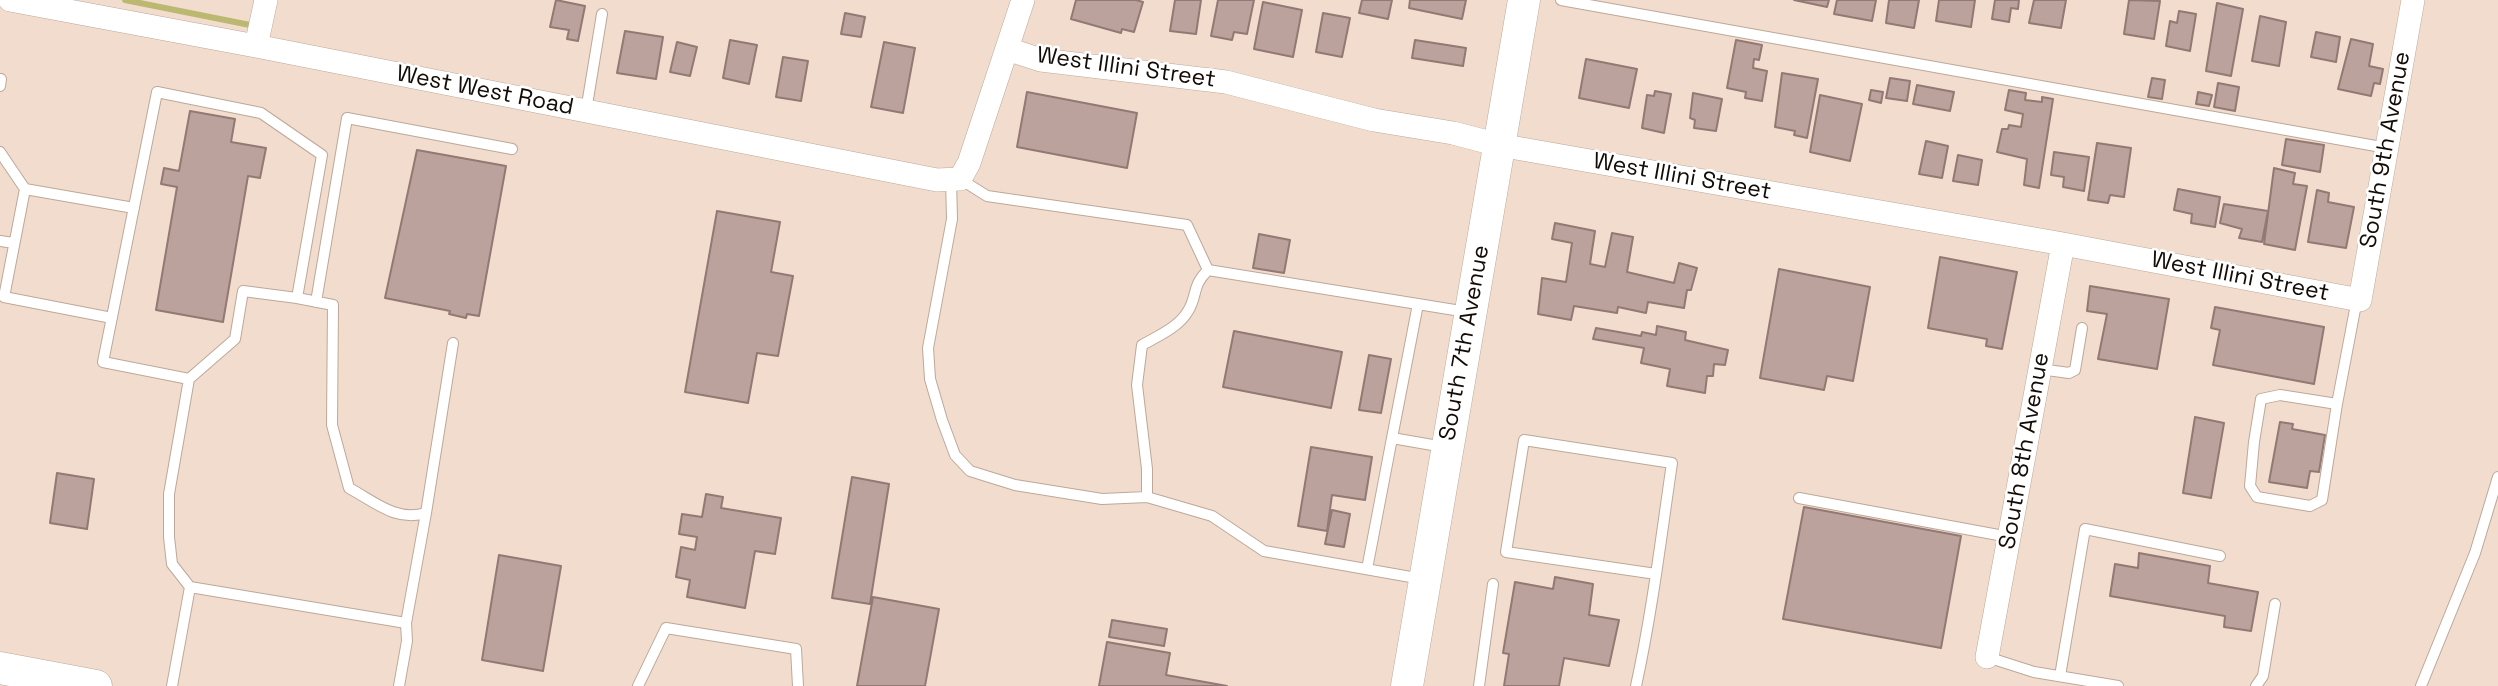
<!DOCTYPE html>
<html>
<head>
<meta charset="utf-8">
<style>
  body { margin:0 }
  canvas { display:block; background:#f2dccd }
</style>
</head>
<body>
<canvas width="2498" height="686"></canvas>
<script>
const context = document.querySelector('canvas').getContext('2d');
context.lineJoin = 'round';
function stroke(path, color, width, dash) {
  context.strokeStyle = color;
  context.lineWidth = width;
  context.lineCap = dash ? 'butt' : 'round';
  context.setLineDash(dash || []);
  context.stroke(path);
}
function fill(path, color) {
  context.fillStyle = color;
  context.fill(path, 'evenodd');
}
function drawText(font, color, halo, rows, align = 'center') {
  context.font = font + ' "Space Grotesk",sans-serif';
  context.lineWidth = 5;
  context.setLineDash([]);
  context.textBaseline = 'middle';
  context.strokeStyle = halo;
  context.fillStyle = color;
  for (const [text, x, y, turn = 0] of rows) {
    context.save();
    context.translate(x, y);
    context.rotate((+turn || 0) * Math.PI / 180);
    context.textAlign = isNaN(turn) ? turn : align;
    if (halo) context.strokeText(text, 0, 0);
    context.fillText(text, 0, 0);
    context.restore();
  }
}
const stream = new Path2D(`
  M125,0L255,26`);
const building = new Path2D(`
  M556,0L585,6L578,41L567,39L569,30L550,27Z
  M1076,0H1136L1143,2L1134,32L1122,29L1121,33L1071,19Z
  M1175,0H1201L1196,34L1170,31Z
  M1218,0H1254L1247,34L1234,32L1232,40L1211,36Z
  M1362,0H1392L1388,19L1359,13Z
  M1410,0H1466L1462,19L1409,8Z
  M1794,0H1829L1827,7Z
  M1837,0H1876L1872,21L1834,14Z
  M1889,0H1919L1914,28L1886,23Z
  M1939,0H1975L1971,27L1936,21Z
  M1995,0H2019L2018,9L2011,8L2009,22L1992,19Z
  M2034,0H2066L2061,28L2029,23Z
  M2129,0L2160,1L2154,39L2124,34Z
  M1263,2L1302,10L1293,57L1254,49Z
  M2217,3L2243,9L2231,76L2206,71Z
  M2179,11L2196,14L2190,51L2166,46L2170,21L2177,23Z
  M845,13L865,17L861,37L841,34Z
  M1323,13L1350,18L1342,57L1316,52Z
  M2260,16L2286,22L2279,66L2252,61Z
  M625,31L663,37L656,79L617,73Z
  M2316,32L2340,37L2336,62L2311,57Z
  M2351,39L2373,44L2369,66L2383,69L2380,84L2374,83L2371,96L2338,89Z
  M730,40L757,45L749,84L723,78Z
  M1415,40L1466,48L1463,66L1412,58Z
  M1736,40L1762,45L1759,60L1754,59L1753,68L1767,71L1762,101L1745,98L1746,92L1727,88Z
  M677,42L697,47L690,76L670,72Z
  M884,42L915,48L903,113L871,107Z
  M783,57L808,61L801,101L776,97Z
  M1586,59L1637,69L1629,108L1579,98Z
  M1782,73L1818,79L1807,138L1794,135L1795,131L1775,127Z
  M1890,78L1910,81L1907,101L1886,98Z
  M2152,78L2165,80L2162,99L2148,97Z
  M2218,83L2239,87L2235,111L2214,107Z
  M1917,85L1954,92L1950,111L1913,104Z
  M1871,90L1883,92L1881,103L1869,100Z
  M2009,90L2026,93L2025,100L2042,102V97L2053,99L2039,188L2024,185L2027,159L1997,152L2002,129H2008L2009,125L2021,127L2023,114L2005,110Z
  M1655,91L1671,94L1664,133L1642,128L1647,95L1654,96Z
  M1027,92L1137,113L1127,168L1017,147Z
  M2198,92L2212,95L2209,106L2196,104Z
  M1693,93L1722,99L1716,131L1694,128L1695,120L1690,118Z
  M1820,95L1862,104L1850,161L1810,152Z
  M190,111L235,119L231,142L266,148L260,178L248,176L223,322L156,310L177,187L161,184L164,168L179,171Z
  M2286,139L2324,145L2320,172L2282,165Z
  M1926,141L1948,146L1942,178L1919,174Z
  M2097,143L2131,148L2124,197L2110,195L2108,203L2088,200Z
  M417,150L506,166L479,316L467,314L466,318L449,314L450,311L385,298Z
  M2054,152L2089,157L2084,191L2063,187L2064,177L2051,175Z
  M1958,155L1982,160L1978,185L1953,181Z
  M2274,168L2295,173L2293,184L2307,186L2295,250L2264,244Z
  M2178,189L2220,197L2215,227L2191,223L2192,214L2174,210Z
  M2317,190L2329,193L2328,202L2354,207L2346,248L2308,242Z
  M2224,204L2268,211L2262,242L2239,238L2242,229L2220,223Z
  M717,211L780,222L771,272L793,276L778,356L757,353L748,403L685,392Z
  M1555,223L1595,231L1590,264L1605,267L1612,233L1633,237L1627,272L1674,283L1679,263L1697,268L1691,290H1687L1684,308L1648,302L1646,313L1618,307L1617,313L1574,306L1571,320L1538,314L1542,278L1566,282L1572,243L1552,239Z
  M1259,234L1290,240L1284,273L1253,268Z
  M1940,257L2017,272L2002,349L1986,346L1987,339L1928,328Z
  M1779,269L1870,287L1853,381L1827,376L1824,390L1760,378Z
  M2090,286L2169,299L2157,369L2098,359L2107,314L2087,311Z
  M2215,307L2324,327L2314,384L2213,365L2220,330L2211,328Z
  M1657,326L1686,332L1685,340L1728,350L1725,365L1714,364L1713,376H1707L1705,393L1667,386L1670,369L1641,363L1644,348L1593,339L1596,328L1641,336L1642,332L1656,335Z
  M1234,331L1342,352L1331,408L1223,387Z
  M1369,355L1391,359L1381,413L1359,410Z
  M2195,417L2224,423L2211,498L2183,493Z
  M2280,422L2293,424L2292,429L2325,435L2319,472L2310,471L2307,488L2269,482Z
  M1311,447L1372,457L1365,500L1332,495L1327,531L1298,526Z
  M57,473L94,479L87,529L50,523Z
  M852,477L889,484L870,604L832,598Z
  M706,494L723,497L721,508L781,518L775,554L755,551L745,608L687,597L690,580L676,577L681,547L695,550L697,537L679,534L682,514L702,517Z
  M1804,507L1961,536L1941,648L1783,619Z
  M1332,510L1350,514L1344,547L1325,544Z
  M2139,553L2210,566L2208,583L2258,592L2251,631L2224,627L2225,616L2110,596L2115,564L2138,568Z
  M499,555L561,566L543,671L482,660Z
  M1555,577L1593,584L1589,615L1619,620L1609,666L1564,658L1559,686H1504L1509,654L1503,653L1515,582L1553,589Z
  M873,597L939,609L925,686H857Z
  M1112,620L1167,629L1164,646L1109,637Z
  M1107,642L1170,653L1166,675L1227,686H1099Z`);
const lane = new Path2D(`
  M1561,0L2387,148
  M0,86L1,79
  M586,111L602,14
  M0,152L25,189
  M951,179L952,219L928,348L930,379L942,420L955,455L970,471L1015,485L1102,499L1147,497
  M960,179L987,196L1187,225L1208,270
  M0,241L14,243
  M297,298L333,305L332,425L349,488C375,502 396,522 426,513L453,343
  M316,302L347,118L512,149
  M112,318L4,297L25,189L134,208
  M2040,369L2069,373L2075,370L2082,328
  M189,379L103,362L157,92L261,113L322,155L297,298L243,291L235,339L189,379L169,494V537L172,564L190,587
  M2337,404L2322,500L2310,506L2257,497L2250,486L2254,442L2261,399L2280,395L2337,404L2357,299
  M1392,438L1418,304
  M1799,498L2009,537
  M1367,569L1392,438L1444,447
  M1422,579L1264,551L1212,516L1147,497V469L1137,385L1142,345C1158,336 1179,327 1188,311C1198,295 1191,287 1208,270L1467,312
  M406,623L426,513
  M1987,657L2034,672L2118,686
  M2060,676L2085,529L2220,556
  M172,686L190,587L406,623L407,641L399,686
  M638,686L666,628L796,649L798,686
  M1479,686L1493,584
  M1636,686C1652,613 1661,538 1672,463L1524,440L1506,552L1656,574
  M2256,686L2263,676L2275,604
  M2421,686L2475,553L2498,477`);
const street = new Path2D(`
  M10,0L256,46L937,180L960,179L969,163L1023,0
  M256,46L266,0
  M1007,49L1041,60L1226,82L1374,120L1453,133L1499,145L2063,244L2360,300L2413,0
  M1987,657L2063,244`);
const secondary = new Path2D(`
  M0,668L96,686
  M1407,686L1524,0`);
const streetNames = [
  ["West Illini Street",1126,68,8],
  ["West West Road",485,91,11],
  ["South 9th Avenue",2386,150,-80],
  ["West Illini Street",1682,177,10],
  ["West Illini Street",2240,277,11],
  ["South 7th Avenue",1465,343,-80],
  ["South 8th Avenue",2025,451,-80]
];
stroke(stream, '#bbb872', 6);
fill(building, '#bca29c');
stroke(building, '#927973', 2);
stroke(lane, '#bda899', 12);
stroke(street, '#bda899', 24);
stroke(secondary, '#bda899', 33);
stroke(lane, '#fff', 10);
stroke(street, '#fff', 23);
stroke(secondary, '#fff', 32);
drawText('23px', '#120b06', '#fff', streetNames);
</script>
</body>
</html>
